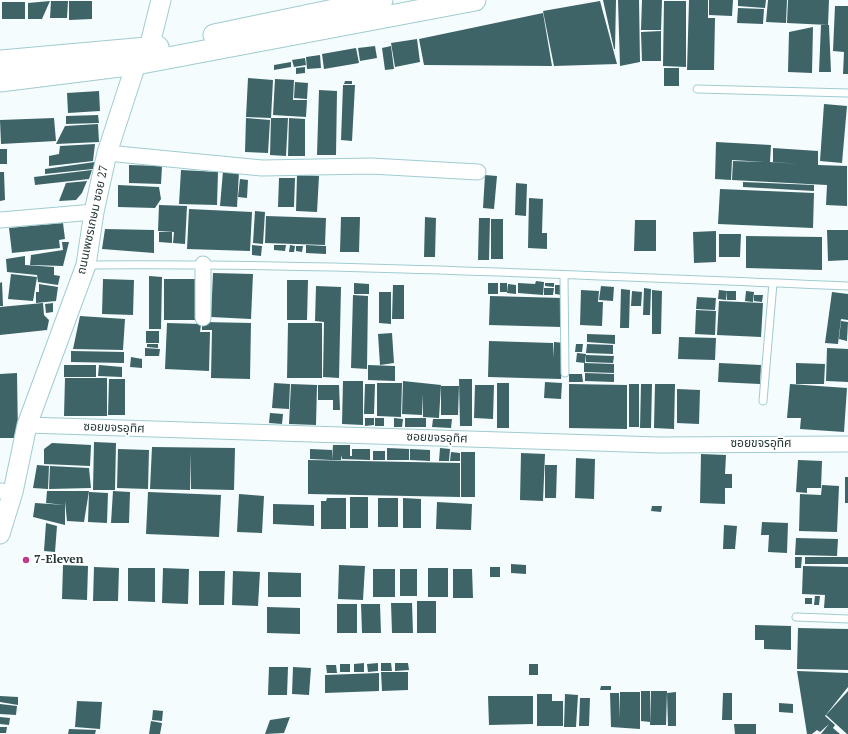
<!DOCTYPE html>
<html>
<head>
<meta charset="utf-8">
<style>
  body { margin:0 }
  canvas { display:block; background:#f4fcfd }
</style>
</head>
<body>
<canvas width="848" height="734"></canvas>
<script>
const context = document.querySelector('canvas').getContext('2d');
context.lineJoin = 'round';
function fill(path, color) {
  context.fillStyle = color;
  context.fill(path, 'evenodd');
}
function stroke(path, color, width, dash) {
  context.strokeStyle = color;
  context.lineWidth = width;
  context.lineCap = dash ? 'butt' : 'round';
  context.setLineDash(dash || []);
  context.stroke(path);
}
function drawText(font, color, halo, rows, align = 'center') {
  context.font = font + ' "PT Serif","Noto Sans Thai",serif';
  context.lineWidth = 4;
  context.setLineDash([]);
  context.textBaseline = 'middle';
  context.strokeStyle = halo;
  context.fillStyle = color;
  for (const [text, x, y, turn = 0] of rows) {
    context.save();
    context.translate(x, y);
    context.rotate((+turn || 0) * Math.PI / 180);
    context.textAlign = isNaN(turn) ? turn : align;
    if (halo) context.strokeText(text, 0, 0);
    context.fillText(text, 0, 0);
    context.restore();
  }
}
const building = new Path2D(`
  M603,0H616L615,49H614Z
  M618,0H639L640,62L620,66Z
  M642,0H662L661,30H641Z
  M689,0H708V18H715L714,70H687Z
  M709,0H733L732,16L709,15Z
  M738,0H766L765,8L738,6Z
  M768,0H787L786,23L766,22Z
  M788,0H829L828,25L787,23Z
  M50,1L42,19H28V3Z
  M51,1H68L67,18H50Z
  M69,1H92V19L69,20Z
  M600,1L617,64L554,66L543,11Z
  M664,1H686V67L663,66Z
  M2,2H25V19H2Z
  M835,6H848V74H843L844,52L833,51Z
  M738,8L764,9L763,24L737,23Z
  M543,13L552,66L424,65L419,39Z
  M821,25H829L831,72H819Z
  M813,27L812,73L788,72L789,32Z
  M661,31V61H642L641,32Z
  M417,39L420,62L395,67L391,43Z
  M375,46L377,58L360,61L358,48Z
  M391,46L394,69L385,70L382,48Z
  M356,48L359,63L324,69L322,54Z
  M320,55L321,68L307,69L306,57Z
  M305,58L306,65L294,67L292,60Z
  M291,62V67L274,70V65Z
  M305,67V73L296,74V68Z
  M664,68H679V86H664Z
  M248,78L273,80L271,118L246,117Z
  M275,79L294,80L293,100H307L306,117L273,115Z
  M345,81H352V84H344Z
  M295,82L308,83L307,99L294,98Z
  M343,85H355L352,141L341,140Z
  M319,90L337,91L336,155H317Z
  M99,91L100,111L68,113L67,93Z
  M824,104L847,106L842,163L820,161Z
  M98,115L99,123L66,124V116Z
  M54,118L56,141L1,144L0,120Z
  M246,118L270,120L268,153L245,152Z
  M271,118H288L286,156L270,155Z
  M289,118L305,119V156H288Z
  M98,124L99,142L56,144L65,126Z
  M716,142L771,145L770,162L800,164L773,162V148L818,151V165L847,166V206L826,205L827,185L732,180L733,161L765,162L732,160L731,180L715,179Z
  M95,144L93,161L49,166V156L59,154L60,146Z
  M0,149H7V164H0Z
  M95,162L93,169L45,174V169Z
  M129,165L162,166L161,184L129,183Z
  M92,170L89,179L35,185L34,177Z
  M181,170L218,172L217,205L179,204Z
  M223,171L239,172L237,207L220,206Z
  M0,172H4L5,200L0,201Z
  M297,175L319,176L317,212L296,211Z
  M485,175L497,176L494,209L483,208Z
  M279,178H295L294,207H278Z
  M240,179L248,180L247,198L238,197Z
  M87,181L82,193L76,200L59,201L66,183Z
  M743,182L814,185V191L743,187Z
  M516,183L527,184L526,216L515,215Z
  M118,185L159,187L161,199L155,208L118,207Z
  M720,189L814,193L813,228L718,224Z
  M529,198L543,199L542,233H547V249L528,248Z
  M159,205L187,206L185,244L173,243L174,232L158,231Z
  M189,209L252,212L250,251L187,249Z
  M255,211L265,212L263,244L253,243Z
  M266,216L326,218L325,245L265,243Z
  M341,217H360L359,252H340Z
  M425,217L436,218L435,257H424Z
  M479,218H490L489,260H478Z
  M491,219H503V259H491Z
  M635,220H656V251H634Z
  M63,223L65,239L59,240L60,248L12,253L9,228Z
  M105,229L154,230V253L102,249Z
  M827,230H848V260L828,261Z
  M716,231V262L694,263L693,232Z
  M159,232H172V243L159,242Z
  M719,234H741L740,257H719Z
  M746,236L822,237V270L746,268Z
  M62,242H69L63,266L30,265L31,255L63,250Z
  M252,245L262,246L261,256L252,255Z
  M274,245H286L285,251L274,250Z
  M290,245L295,246L294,252H289Z
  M306,245L326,246V254L306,253Z
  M296,246H303L302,252L296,251Z
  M25,256V265L54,267V275L60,276L58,285L38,282L37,275L7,272L6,259Z
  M213,273L253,274L251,319L211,317Z
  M11,274L37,277L33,301L8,299Z
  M149,276L162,277L161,329H149Z
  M103,279L134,280L133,315L102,314Z
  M164,279H197V320H164Z
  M287,280H308L307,320H287Z
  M536,281L544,282L543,295L518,293V283L535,284Z
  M2,282L3,306H0V283Z
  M354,283L369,284V294H354Z
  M488,283H498V294H488Z
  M500,283H507V292H500Z
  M545,283H554V287L545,286Z
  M39,284L58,287L56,301L36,303V292H39Z
  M508,284L516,285V294L507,293Z
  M393,285H404V319H392Z
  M555,285H562V295L555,294Z
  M316,286L341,287L339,378L323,377L324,322L315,321Z
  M601,286L614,287L613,301L599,300Z
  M544,288H554L553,295H544Z
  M644,288L651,289L650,315H643Z
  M621,289L630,290L629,328H620Z
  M581,290L599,291L598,302H603L602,326L580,325Z
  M652,290L662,291L661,334H652Z
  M719,290L727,291L726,300L718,299Z
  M632,291L642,292L641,306H631Z
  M727,291H736V300H727Z
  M746,291L754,292L753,302L745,301Z
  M379,292H391V324L379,323Z
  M832,292L848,294V320L841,319L838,344L825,343Z
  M353,295L368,296L367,369L351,368Z
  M754,295H763L762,302L754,301Z
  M490,296L562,298L561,327L489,325Z
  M697,297L716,298L715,310L696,309Z
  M719,301L763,303L761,337L717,335Z
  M43,303L44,315L49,320L47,330L0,335V307Z
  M53,303V312L46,313L45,304Z
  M696,310L716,311L715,335L695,334Z
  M80,316L125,319L123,350L73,349Z
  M841,321L848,322L847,341L839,339Z
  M202,322L251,323L250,379L211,378L212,330H202Z
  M167,323L201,324L200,332H210L209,371L165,369Z
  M288,323H322V378H287Z
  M146,331H159V343H146Z
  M392,333L394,363L380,365L378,334Z
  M587,334L615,335V344L587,342Z
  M679,337L716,338L715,360L678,359Z
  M489,341L553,343V358L554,342L564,343L561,379L488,377Z
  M147,344H158V348L147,347Z
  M576,344H583L582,352H575Z
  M587,344L613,345V354L586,353Z
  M145,348L160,349L159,356H145Z
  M827,348L848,349V382L826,381Z
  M71,351L124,352V363L71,362Z
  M577,353L586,354L585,363L576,362Z
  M586,355L614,356L613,363L586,362Z
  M131,357L142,359V368L130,367Z
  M584,363L614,364V373L584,372Z
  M719,363L761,365L760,384L718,382Z
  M796,363L825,364L824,384H796Z
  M64,365H96V377H64Z
  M99,365L122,367V377L98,376Z
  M368,365L395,366V381L368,380Z
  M17,373L18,438H0V374Z
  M585,373L614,374V382L585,381Z
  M569,374H582L583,382H569Z
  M65,378H107V416H64Z
  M109,379H125V415H108Z
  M459,379H472V426H460Z
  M343,381H363V425L342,424Z
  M403,381L441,385L439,418L423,417V394L422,415L402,414Z
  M545,382L562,383L561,399L544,398Z
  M274,383L290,384L289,409L272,408Z
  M377,383H402L401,417L377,416Z
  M497,383H509V428H497Z
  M291,384L317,385L316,425L289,424Z
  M365,384H375L374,414H364Z
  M569,384L627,385V429L569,428Z
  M629,384H639V427H629Z
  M641,384H652L651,428H640Z
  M655,384H675L674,429L654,428Z
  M790,384L847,388L844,432L800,429L801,418H787Z
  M318,385H339L340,410H333V400H318Z
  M475,385H494L493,419L474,418Z
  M441,386H459L458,415H441Z
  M677,389L700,390L699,424L677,423Z
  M270,413L283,414L282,424L269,423Z
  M365,418H374V425L365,426Z
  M375,418H384V426H375Z
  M394,418L403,419L402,427H394Z
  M405,418H426V427H405Z
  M433,419H452L451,428L432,427Z
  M94,442L116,443L115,490H93Z
  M52,443L91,445L90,466L44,464V449Z
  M333,445H350V456H352V449H370V460L342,459L341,455V460H332Z
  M152,447L235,448L234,490L191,489V452L190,490L150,489Z
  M387,448L409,449V460H387Z
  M440,448L450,449L449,461H439Z
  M118,449L149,450L148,489L117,488Z
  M310,449L332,450V460L310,459Z
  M410,449L430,450V461L410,460Z
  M373,451H385V460H373Z
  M451,452L460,453V461H450Z
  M461,452H475V497H461Z
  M521,453L545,454L543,501L520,500Z
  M701,454L726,455L725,474H732V488H725V504L700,503Z
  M576,458L595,459L594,499L575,498Z
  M308,460L460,463V497L308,494Z
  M798,460L822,461L821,488H807V493L796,492Z
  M37,465L49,466L48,489L33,488Z
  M545,465H557L556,498H545Z
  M50,466L89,468L91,488L49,489Z
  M845,477H848V503H845Z
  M822,485L839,486L837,532L799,531L800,494L821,495Z
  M47,491H89L84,522L67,521L65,501V505L46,503Z
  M113,491L130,492L129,523H111Z
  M89,492L108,493L107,523L88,522Z
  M148,492L221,495L219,537L146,534Z
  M239,494L264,496L262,533L237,532Z
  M350,497H368V528H350Z
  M327,498H346V529H321V501H326Z
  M378,498H398V527H378Z
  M403,498L421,499V528H403Z
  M437,502L472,504L471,530L436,529Z
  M35,503L65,505V525L33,517Z
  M273,504L314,505V526L273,524Z
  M652,506H662L661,512L651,511Z
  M762,522L788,523L787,553L768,552L769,535H761Z
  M46,523L57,526L55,552L44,551Z
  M724,525L737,526L735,549H723Z
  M796,538L838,539L837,556L795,555Z
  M795,557H802L801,568H795Z
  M805,557H848V564H805Z
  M511,564L526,565V574L511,573Z
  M63,565L88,566L87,600L62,599Z
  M339,565L365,566L363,600L338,599Z
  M803,566L848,567V608H824L825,595L802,594Z
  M94,567L119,568L118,601H93Z
  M490,567H500V577H490Z
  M128,568H155V602L128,601Z
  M163,568L189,569L188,604L162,603Z
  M428,568H448V597H428Z
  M373,569H395V597H373Z
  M400,569H417V596H400Z
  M453,569H472L473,598H453Z
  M199,571H225L224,605H199Z
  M233,571L260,572L258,606L232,605Z
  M268,572L301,573V597H268Z
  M815,596H820L819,605H814Z
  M805,598H812V604H805Z
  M417,601H436V633H417Z
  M391,603H412L413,633H392Z
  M337,604H357V633H337Z
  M361,604H380L381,633H362Z
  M267,607L300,608V634L267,633Z
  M755,625L791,626V650L764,649V640H755Z
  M798,628L848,629V670L797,669Z
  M364,663V672H354V664Z
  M378,663V671L368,672L367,664Z
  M381,663H391L392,671H381Z
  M395,663H408L409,670L395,671Z
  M340,664H350V672H340Z
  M529,664H538V675H529Z
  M326,665H336L337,673H327Z
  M269,667H288L287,695H268Z
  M293,667L311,668L309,695L292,694Z
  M797,671L848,673V687L825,716L835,725L833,728L840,734H821L829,724L820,732L817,730L812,734H807Z
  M381,672H408V690L382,691Z
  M379,673V691L325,693V675Z
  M601,686H611V690H600Z
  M641,691H650V722L641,721Z
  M651,691H667L666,725H650Z
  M848,691V734H847L826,715Z
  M620,692H640V729L611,727L610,693H619L620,718Z
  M676,692V726H668L667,693Z
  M723,693H732V720H722Z
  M537,694H552V701H563V726H537Z
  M565,694L578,695L576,727H564Z
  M0,696L18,697V705L0,702Z
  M488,696H533V724L489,725Z
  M580,698H590L589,726H579Z
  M77,701L102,702L100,729L75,727Z
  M779,703L793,704V713L779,712Z
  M0,704L17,706L16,715L0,714Z
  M153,710L163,711L162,721L152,720Z
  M0,717L10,718L9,725L0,724Z
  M290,717L284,733L265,734L270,720Z
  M151,721L162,723L160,734H149Z
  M734,724H756V734H735Z
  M0,727H7L6,733H0Z
  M69,729L96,730L95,734H68Z`);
const service = new Path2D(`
  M697,89L848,93
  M86,265C340,263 594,276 848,286
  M564,275L565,373
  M763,401L773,283
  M796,617L848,619`);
const minor = new Path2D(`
  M107,153L262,168L371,166L478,172
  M0,220L94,212
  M203,264V318
  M27,425L658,445L848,444
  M0,491H2`);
const tertiary = new Path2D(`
  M0,534L13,492L27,425L86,265L94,212L107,153L136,64L149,48L161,0`);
const secondary = new Path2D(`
  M214,35L382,0
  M0,61L158,47
  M0,81L136,64L475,0`);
const markers = [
  [26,560,4,"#bc3e8b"]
];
const streetNames = [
  ["ถนนเพชรเกษม ซอย 27",93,220,-78],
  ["ซอยขจรอุทิศ",114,428,2],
  ["ซอยขจรอุทิศ",437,438,2],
  ["ซอยขจรอุทิศ",761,444]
];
const poiNames = [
  ["7-Eleven",34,560]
];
fill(building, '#3e6468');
stroke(service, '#a0ccd0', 9);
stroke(minor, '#a0ccd0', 17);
stroke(tertiary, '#a0ccd0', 21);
stroke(secondary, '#a0ccd0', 23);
stroke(service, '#fff', 7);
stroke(minor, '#fff', 15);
stroke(tertiary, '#fff', 19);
stroke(secondary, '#fff', 21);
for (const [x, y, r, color] of markers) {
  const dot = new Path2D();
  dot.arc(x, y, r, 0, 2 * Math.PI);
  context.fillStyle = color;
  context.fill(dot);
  stroke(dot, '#fff', 1.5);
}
drawText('12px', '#263839', '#fff', streetNames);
drawText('bold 12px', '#263839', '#fff', poiNames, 'left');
</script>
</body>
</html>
